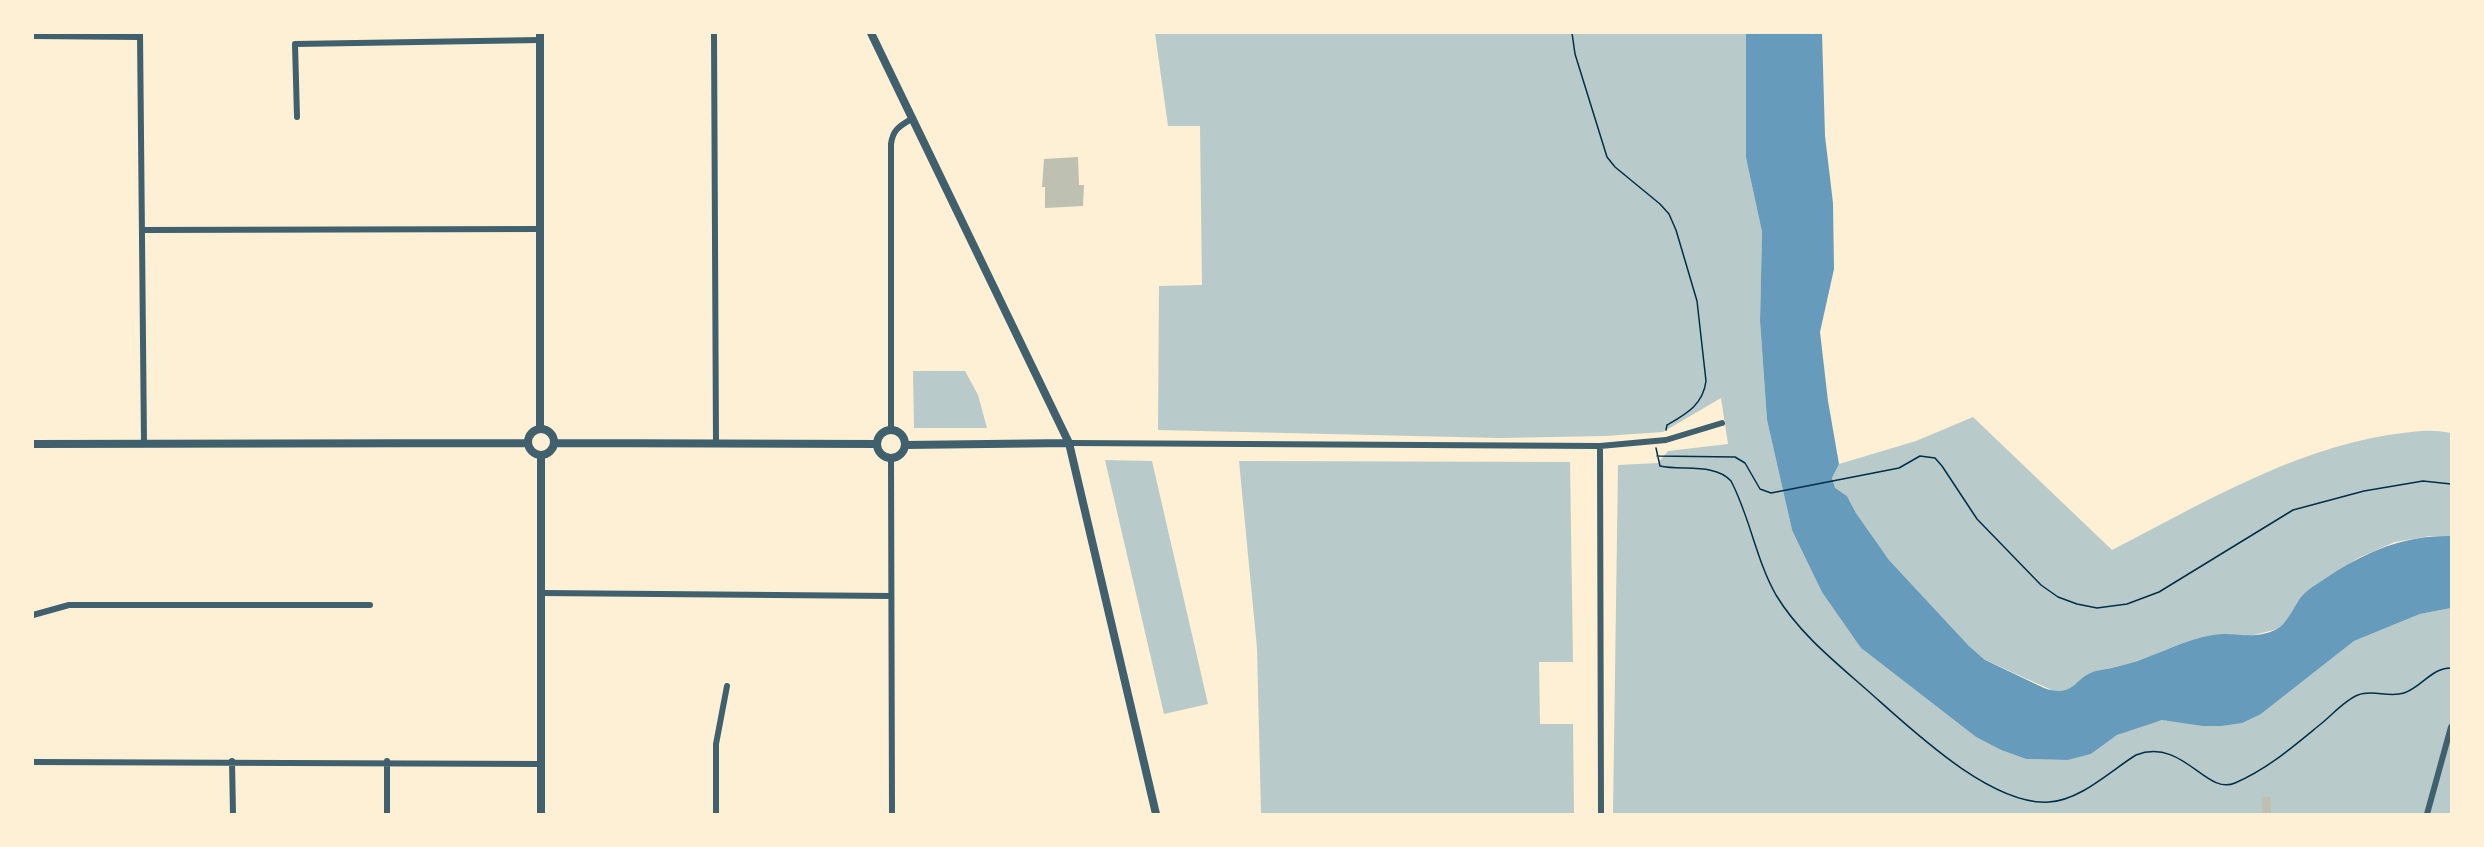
<!DOCTYPE html>
<html>
<head>
<meta charset="utf-8">
<style>
  body { margin:0 }
  #map { position:relative; width:2484px; height:847px; overflow:hidden; background:#fdf0d5; font-family:Barlow,sans-serif }
  canvas { display:block }
  .frame { position:absolute; inset:0; border:34px solid #fdf0d5; pointer-events:none }
</style>
</head>
<body>
<div id="map">
<canvas width="2484" height="847"></canvas>
<div class="frame"></div>
</div>
<script>
const context = document.querySelector('canvas').getContext('2d');
context.lineJoin = 'round';
function fill(path, color) {
  context.fillStyle = color;
  context.fill(path, 'evenodd');
}
function stroke(path, color, width, dash) {
  context.strokeStyle = color;
  context.lineWidth = width;
  context.lineCap = dash ? 'butt' : 'round';
  context.setLineDash(dash || []);
  context.stroke(path);
}
const green = new Path2D(`
  M1155,33H1746V158L1762,232L1760,321L1767,420L1792,530L1861,648L1976,737L2001,750L2026,759L2068,760L2091,754L2117,735L2145,724L2163,720L2182,722L2261,714L2354,641L2420,614L2451,608V814H1613L1618,465L1658,463L1668,451L1728,444L1721,398L1663,432L1605,436L1500,438L1158,430L1159,286L1202,285L1200,126H1168Z
  M913,371H965L978,395L987,428H914Z
  M1973,417L2112,550C2200,505 2289,451 2388,435C2412,432 2428,428 2451,433V536H2430L2395,542L2358,558L2297,602L2288,620L2277,629L2246,637L2228,634L2213,635L2127,664L2090,673L2067,691H2054L1985,660L1969,646L1889,560L1856,513L1847,496L1835,489L1832,478L1839,464L1916,441Z
  M1105,460L1152,461L1208,704L1164,714Z
  M1239,461L1570,462L1573,662H1539L1540,724H1573L1574,814H1261L1257,648Z`);
const water = new Path2D(`
  M1746,33H1822L1825,136L1833,203L1834,269L1820,332L1828,401L1839,464L1832,478L1835,488L1847,496L1856,513L1889,560L1969,646L1985,660L2044,688C2076,699 2073,677 2096,671C2106,669 2117,667 2127,664C2156,656 2183,640 2213,635C2237,631 2250,641 2275,630C2291,622 2293,603 2306,592C2314,585 2324,580 2332,574C2370,550 2406,535 2451,536V608L2420,614L2354,641L2261,714L2242,723L2221,726H2203L2162,720L2117,735L2091,754L2068,760L2026,759L2001,750L1976,737L1861,648L1822,592L1792,530L1767,420L1760,321L1762,232L1746,158Z`);
const building = new Path2D(`
  M1078,157L1079,185H1084L1083,206L1045,208V187H1042L1044,159Z
  M2262,797H2271V814H2262Z`);
const path = new Path2D(`
  M1572,33L1575,54L1607,157L1615,167L1660,204L1669,214L1676,230L1697,301L1706,381C1703,405 1686,414 1667,425L1666,430
  M1656,448L1660,466C1682,471 1715,463 1731,481C1750,517 1756,560 1776,595C1799,633 1834,661 1867,690C1909,727 1990,806 2049,802C2081,800 2110,771 2136,755C2183,737 2206,796 2235,783C2268,769 2295,745 2322,723C2333,714 2345,700 2358,695C2372,689 2389,698 2404,693C2422,687 2431,668 2451,668
  M1657,456L1735,457L1745,463L1760,489L1771,493L1899,468L1920,456L1935,458L1942,466L1977,519L2041,585L2058,597L2077,604L2097,608L2127,604L2159,592L2293,510L2364,491L2423,481L2451,484`);
const minor = new Path2D(`
  M140,33L144,443
  M714,33L716,444
  M33,36L140,37
  M297,117L295,44L540,40
  M142,230L540,229
  M891,430V144C893,129 900,126 913,118
  M1069,443L1600,446L1666,440L1722,423
  M1600,446L1601,814
  M891,458L892,814
  M542,593L891,596
  M33,615L69,605H370
  M232,761L233,814
  M387,761V814
  M33,762L541,764
  M716,814V744L727,686
  M2427,814L2451,727`);
const tertiary = new Path2D(`
  M540,33V429
  M871,33L1069,443L1156,814
  M528 442a13 13 0 1 1 26 0a13 13 0 1 1-26 0Z
  M877 444a14 14 0 1 1 28 0a14 14 0 1 1-28 0Z
  M554,443L877,444
  M33,444L528,443
  M905,445L1069,443
  M541,814V455`);
fill(green, '#b9caca');
fill(water, '#669bbc');
fill(building, '#bec0b2');
stroke(path, '#003049', 1.5);
stroke(minor, '#3f606c', 6);
stroke(tertiary, '#3f606c', 8);
</script>
</body>
</html>
